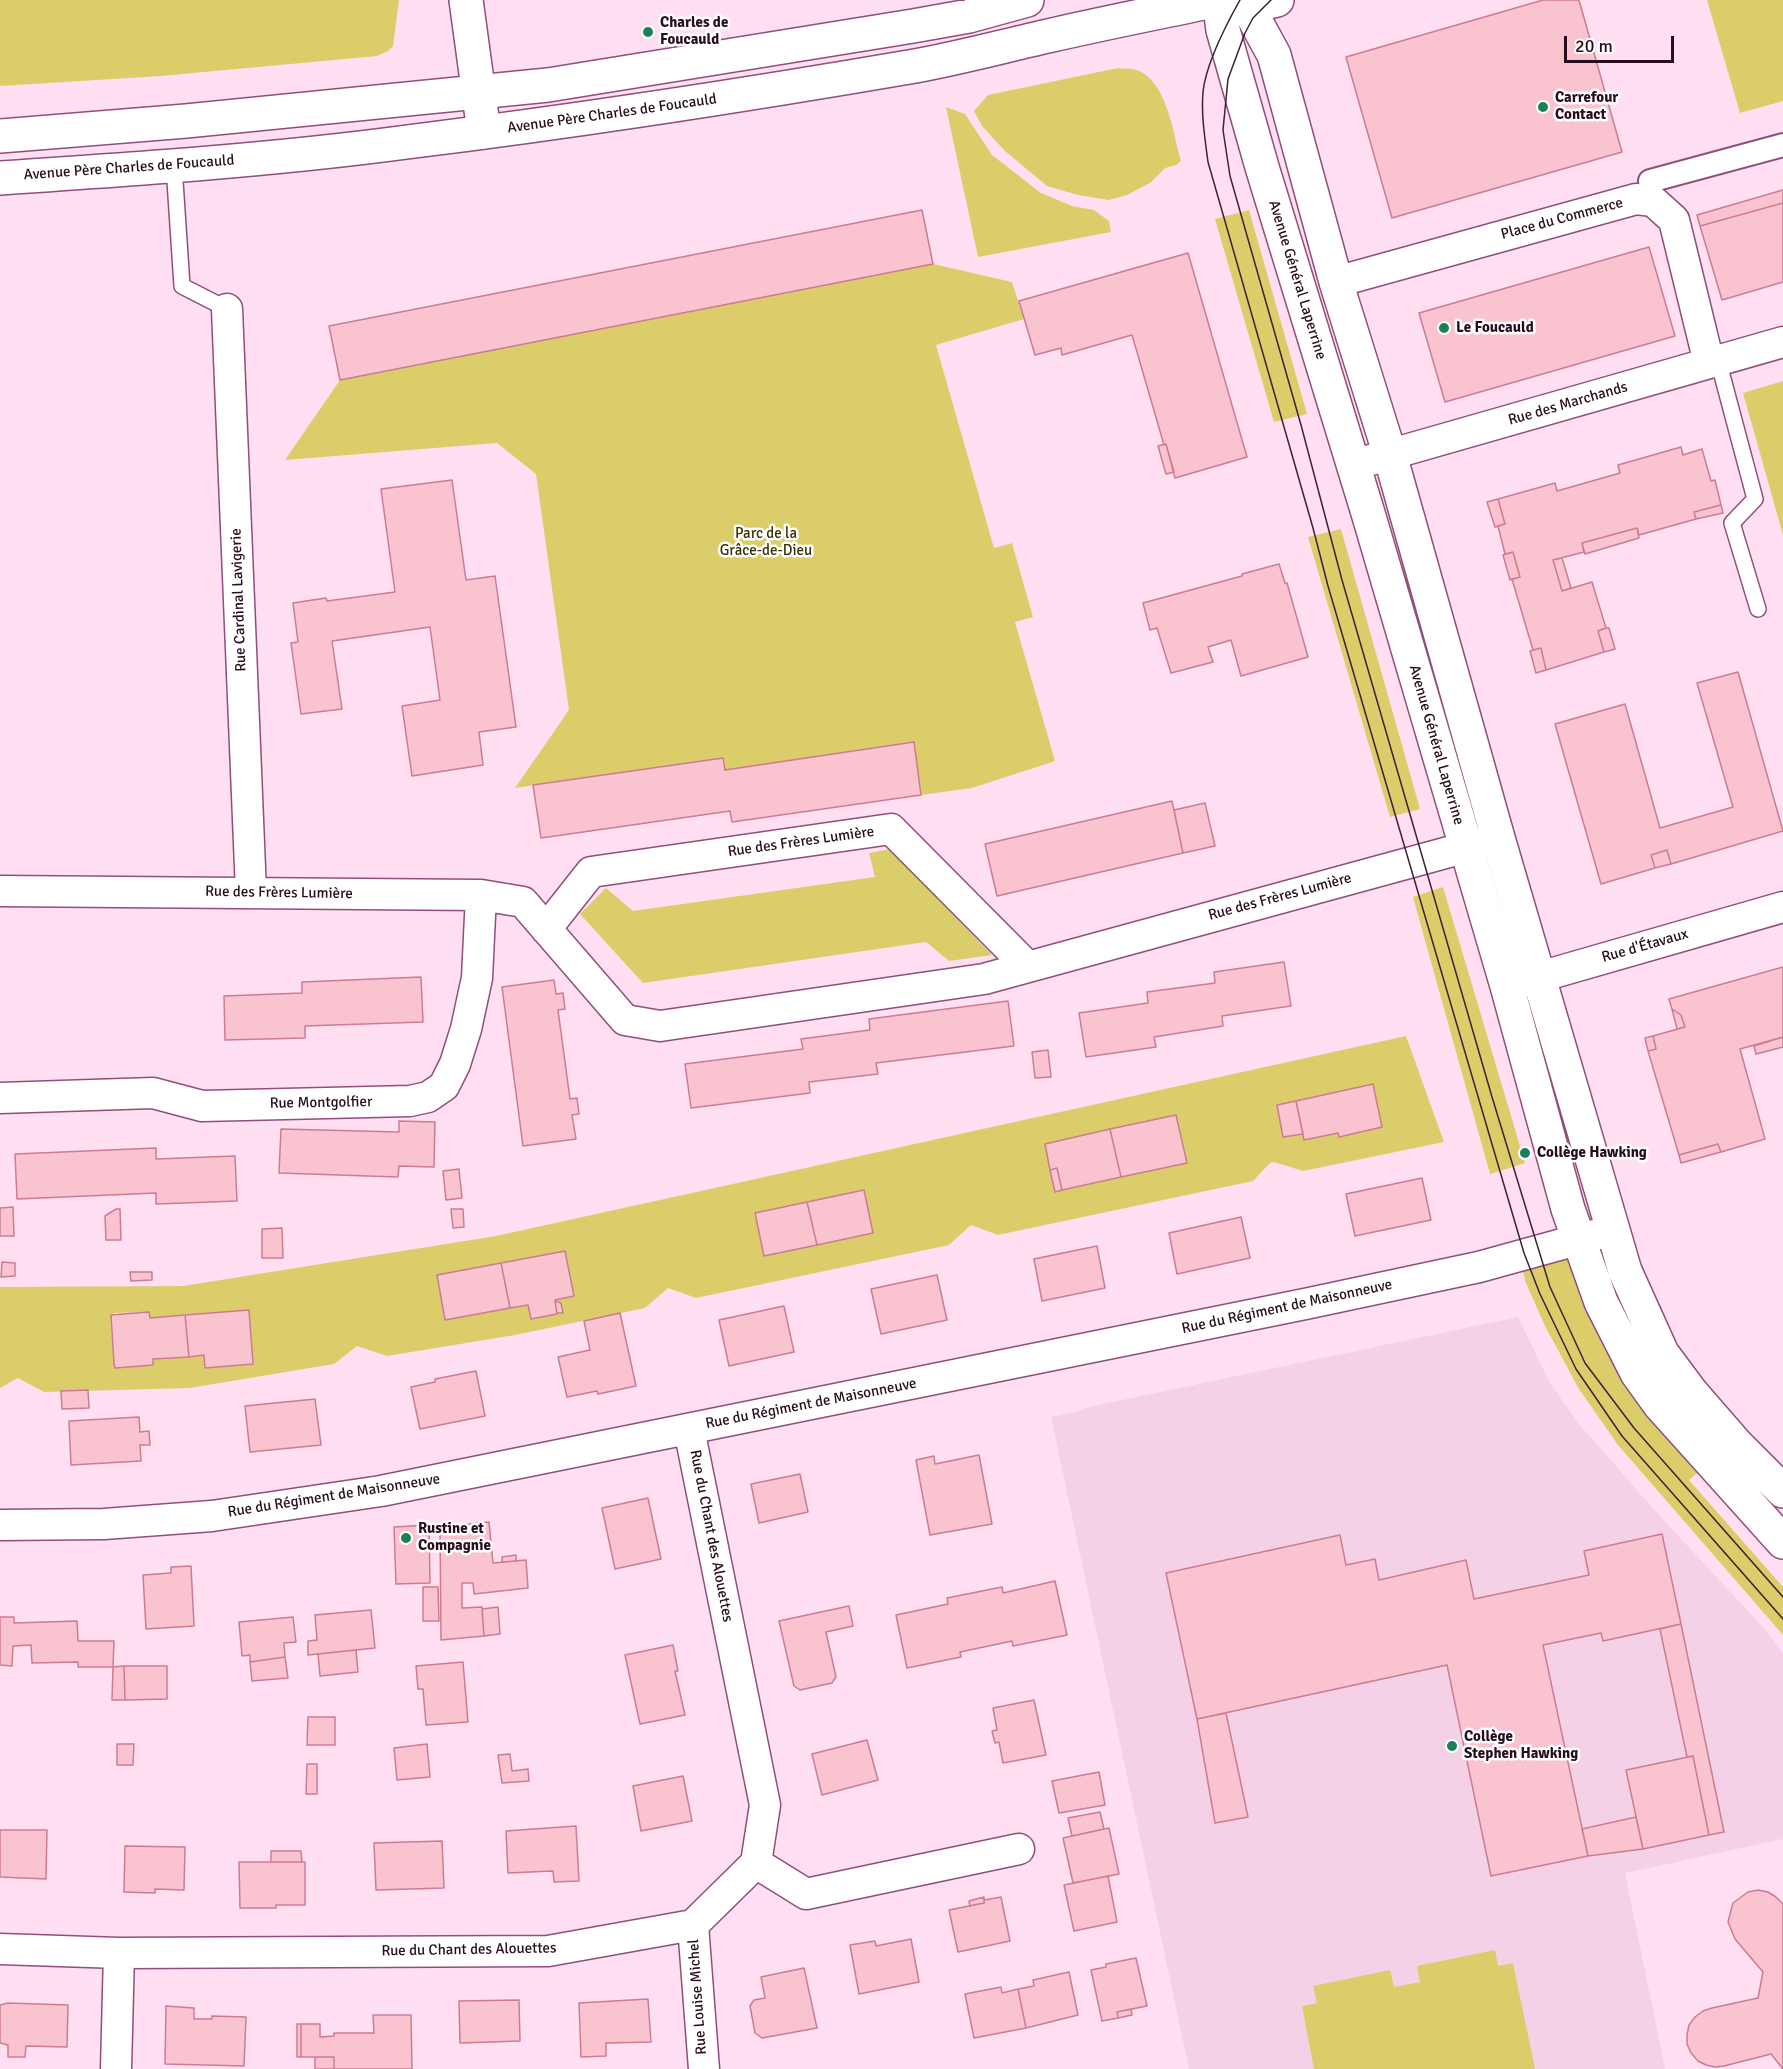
<!DOCTYPE html>
<html>
<head>
<meta charset="utf-8">
<style>
  body { margin:0 }
  #map { position:relative; width:1783px; height:2069px; overflow:hidden; background:#ffdff1; font-family:Signika,sans-serif }
  canvas { display:block }
  .scale { position:absolute; left:1564px; top:36px; width:110px; height:27px; box-sizing:border-box; border:3px solid #280d1f; border-top:0; padding-left:8px; font-size:18px; line-height:21px; white-space:nowrap; color:#280d1f; -webkit-text-stroke:4px #fff; paint-order:stroke }
</style>
</head>
<body>
<div id="map">
<canvas width="1783" height="2069"></canvas>
<div class="scale">20 m</div>
</div>
<script>
const context = document.querySelector('canvas').getContext('2d');
context.lineJoin = 'round';
function fill(path, color) {
  context.fillStyle = color;
  context.fill(path, 'evenodd');
}
function stroke(path, color, width, dash) {
  context.strokeStyle = color;
  context.lineWidth = width;
  context.lineCap = dash ? 'butt' : 'round';
  context.setLineDash(dash || []);
  context.stroke(path);
}
function drawText(font, color, halo, rows, align = 'center') {
  context.font = font + ' Signika,sans-serif';
  context.lineWidth = 5;
  context.setLineDash([]);
  context.textBaseline = 'middle';
  context.strokeStyle = halo;
  context.fillStyle = color;
  for (const [text, x, y, turn = 0] of rows) {
    context.save();
    context.translate(x, y);
    context.rotate((+turn || 0) * Math.PI / 180);
    context.textAlign = isNaN(turn) ? turn : align;
    if (halo) context.strokeText(text, 0, 0);
    context.fillText(text, 0, 0);
    context.restore();
  }
}
const built = new Path2D(`
  M1518,1317L1550,1383L1579,1424L1657,1513L1762,1626L1783,1653V1839L1625,1873L1665,2069H1189L1051,1417L1084,1410V1408Z`);
const green = new Path2D(`
  M0,0H399L393,46L388,51L377,56L161,76L0,86Z
  M1707,0H1783V101L1740,113Z
  M1118,68C1124,69 1131,68 1137,70C1167,81 1173,133 1181,161L1176,165L1165,168L1150,183L1127,195L1109,200L1078,195L1047,186L1005,151L982,126L974,111L988,95Z
  M946,107L965,114L992,155L1041,193L1072,206L1094,210L1109,221L1111,232L978,257Z
  M1249,210L1307,414L1274,422L1215,219Z
  M933,264L1012,282L1024,319L936,345L994,548L1012,543L1033,617L1015,622L1055,761L972,788L921,795L913,742L725,770L723,758L515,788L569,710L536,474L497,443L285,460L340,380Z
  M1783,381V535L1743,393Z
  M1341,529L1420,809L1390,817L1308,537Z
  M890,849L992,955L949,961L926,942L643,983L580,914L606,888L633,911L875,877L869,853Z
  M1443,887L1525,1163L1490,1174L1413,897Z
  M1406,1036L1444,1142L1303,1171L1274,1162L1270,1163L1253,1181L998,1235L971,1225L949,1245L696,1298L668,1288L645,1308L515,1335L387,1356L357,1346L334,1364L190,1388L44,1392L18,1378L0,1388V1287L183,1286L496,1236ZM1176,1115L1186,1163L1055,1191L1045,1144ZM864,1190L873,1233L764,1256L755,1213ZM565,1251L574,1296L555,1300L561,1303L563,1313L531,1319L528,1305L445,1320L437,1275ZM249,1310L253,1364L205,1368L204,1355L153,1359V1365L115,1367L111,1328L113,1313L149,1312L150,1318Z
  M1574,1258L1703,1468L1689,1480L1783,1587V1635L1618,1445L1579,1389L1545,1326L1526,1283L1522,1269Z
  M1495,1950L1498,1966L1513,1963L1535,2069H1314L1302,2006L1317,2003L1313,1986L1390,1970L1394,1987L1420,1982L1417,1966Z`);
const building = new Path2D(`
  M1543,0H1579L1622,152L1392,218L1346,57Z
  M1783,190V203L1700,226L1697,215Z
  M1783,203V282L1722,300L1700,226Z
  M922,210L933,264L340,380L329,326Z
  M1649,247L1675,336L1445,402L1419,313Z
  M1188,253L1247,457L1175,478L1166,444L1164,445L1132,335L1062,355L1061,348L1035,355L1019,301Z
  M1166,444L1174,472L1166,474L1158,446Z
  M1681,447L1683,455L1702,449L1711,481L1715,480L1721,505L1694,512L1696,519L1639,535L1637,528L1582,543L1584,552L1553,560L1562,591L1592,582L1606,628L1598,631L1604,652L1546,670L1541,648L1533,650L1517,596L1512,579L1520,577L1513,552L1505,554L1498,526L1505,524L1498,499L1555,483L1557,491L1620,473L1618,465Z
  M452,480L466,580L495,576L516,727L479,732L483,765L412,776L402,706L440,700L430,627L332,641L342,709L301,714L291,643L298,642L293,603L326,598L327,601L395,592L381,489Z
  M1498,499L1505,524L1495,527L1487,502Z
  M1721,505L1723,513L1696,519L1694,512Z
  M1637,528L1639,538L1585,554L1582,543Z
  M1513,552L1520,577L1510,580L1503,555Z
  M1562,558L1571,588L1562,591L1553,560Z
  M1279,564L1285,583H1287L1308,657L1241,676L1231,640L1208,647L1213,662L1171,673L1157,628L1150,630L1143,603L1242,576V574Z
  M1606,628H1609L1615,649L1604,652L1598,631Z
  M1541,648L1546,670L1536,673L1530,651Z
  M1738,672L1783,831L1671,864L1667,850L1651,855L1655,868L1601,884L1555,724L1625,704L1660,828L1733,807L1697,683Z
  M914,742L921,795L732,822L730,811L541,838L533,785L723,758L725,770Z
  M1172,801L1183,853L997,896L985,844Z
  M1205,803L1215,846L1183,853L1174,810Z
  M1667,850L1671,864L1655,868L1651,855Z
  M1284,962L1291,1006L1222,1016L1223,1026L1154,1037L1156,1047L1086,1057L1079,1013L1148,1003L1147,992L1215,983L1214,972Z
  M1783,967V1037L1740,1049L1765,1139L1721,1152L1718,1144L1679,1155L1648,1051L1656,1049L1653,1036L1685,1027L1681,1015L1672,1009L1669,999Z
  M421,977L423,1022L305,1026V1038L225,1040L224,996L302,993V982Z
  M554,980L556,994L563,993L565,1009L558,1010L570,1099L577,1098L579,1114L572,1115L576,1139L523,1146L502,987Z
  M1008,1001L1014,1046L876,1063L878,1074L809,1082L810,1093L691,1108L685,1064L803,1049L801,1039L870,1030L869,1019Z
  M1672,1009L1681,1015L1685,1027L1677,1029Z
  M1653,1036L1656,1049L1648,1051L1645,1038Z
  M1783,1037V1047L1756,1054L1754,1046Z
  M1048,1050L1051,1077L1035,1078L1032,1052Z
  M1373,1084L1382,1127L1339,1137L1338,1133L1304,1140L1296,1101Z
  M1296,1101L1303,1134L1283,1137L1277,1105Z
  M1176,1115L1187,1163L1121,1177L1110,1129Z
  M399,1121L435,1122L434,1167L399,1166L398,1177L279,1173L281,1129L399,1132Z
  M1110,1129L1121,1177L1062,1190L1057,1168L1050,1170L1045,1144Z
  M1718,1144L1721,1152L1681,1163L1679,1155Z
  M156,1148V1159L235,1156L237,1201L156,1204V1193L17,1199L15,1154Z
  M1057,1168L1062,1190L1055,1192L1050,1170Z
  M459,1169L462,1198L446,1200L443,1171Z
  M1422,1178L1431,1220L1355,1236L1346,1194Z
  M864,1190L873,1233L817,1245L807,1202Z
  M807,1202L817,1245L764,1256L755,1213Z
  M13,1207L14,1236H0V1208Z
  M116,1209H120L121,1240H106L105,1216Z
  M451,1209H463L464,1227L453,1228Z
  M1241,1217L1250,1258L1177,1274L1169,1233Z
  M282,1228L283,1258H262V1229Z
  M1097,1246L1105,1288L1042,1301L1034,1259Z
  M565,1251L574,1296L555,1300L557,1314L531,1319L528,1305L510,1308L501,1263Z
  M2,1262L15,1263V1276L1,1277Z
  M501,1263L510,1308L445,1320L437,1275Z
  M130,1272H152V1280L131,1281Z
  M937,1275L947,1320L881,1334L871,1289Z
  M555,1301L561,1303L563,1313H557Z
  M784,1306L794,1352L729,1366L719,1320Z
  M249,1310L253,1364L205,1368L204,1355L189,1357L185,1315Z
  M149,1312L150,1318L185,1315L189,1357L153,1359V1365L115,1368L114,1364L111,1315Z
  M620,1313L636,1386L598,1394L597,1391L567,1397L558,1357L590,1350L584,1321Z
  M476,1371L485,1416L420,1429L411,1387L435,1382V1379Z
  M88,1390L89,1408L62,1409L61,1391Z
  M315,1399L321,1445L250,1452L245,1406Z
  M139,1417L140,1432L149,1431L150,1445H140L141,1461L71,1465L69,1421Z
  M979,1455L992,1524L930,1535L916,1460L934,1456L935,1464Z
  M800,1474L808,1512L759,1523L751,1484Z
  M648,1498L661,1559L615,1569L602,1508Z
  M489,1522L493,1563L526,1560L528,1588L474,1594L473,1583H462V1608L482,1607L484,1636L441,1640L440,1527Z
  M429,1525L430,1583L396,1584L394,1527Z
  M1662,1534L1681,1624L1603,1641L1601,1633L1543,1645L1588,1856L1491,1876L1447,1665L1197,1719L1166,1573L1340,1535L1346,1565L1375,1559L1379,1580L1466,1560L1474,1599L1589,1575L1584,1551Z
  M516,1555V1561L502,1562V1557Z
  M191,1566L194,1626L146,1629L143,1575L171,1573V1567Z
  M1055,1581L1067,1635L1013,1646L1012,1641L960,1652L961,1657L907,1668L896,1615L948,1604L947,1598L1002,1587L1003,1593Z
  M423,1587H438L439,1621H423Z
  M849,1606L853,1626L826,1632L836,1677L832,1683L800,1690L794,1686L779,1621Z
  M498,1607L500,1634L484,1636L482,1609Z
  M371,1610L375,1648L308,1655V1641L317,1640L315,1615Z
  M0,1617H14V1623L77,1621L78,1641H114L113,1667H78V1662L32,1663L31,1645L13,1646L12,1666L0,1665Z
  M293,1617L296,1642L284,1643L285,1657L250,1662V1655L242,1656L239,1622Z
  M1681,1624L1724,1832L1709,1835L1693,1756L1687,1757L1660,1629Z
  M673,1645L678,1671H675L685,1715L640,1724L625,1655Z
  M356,1650L358,1672L320,1676L318,1654Z
  M285,1657L288,1678L252,1681L250,1662Z
  M463,1662L468,1722L426,1725L423,1689H418L416,1666Z
  M124,1666H167V1699L125,1700Z
  M124,1666L125,1700H112L113,1667Z
  M1034,1700L1046,1755L1003,1763L999,1742L995,1743L992,1731L997,1730L993,1708Z
  M1226,1713L1248,1817L1215,1823L1197,1719Z
  M308,1717H335V1745H307Z
  M867,1740L878,1780L822,1795L812,1754Z
  M117,1744H134L133,1765H117Z
  M427,1744L430,1777L397,1780L394,1748Z
  M510,1754L512,1771L528,1769L529,1781L502,1783L498,1755Z
  M1693,1756L1709,1835L1643,1849L1626,1770Z
  M307,1764H317V1794H306Z
  M1099,1772L1105,1805L1059,1813L1052,1781Z
  M683,1776L692,1821L641,1831L633,1786Z
  M1100,1812L1104,1829L1072,1836L1068,1818Z
  M1636,1817L1643,1849L1588,1856L1582,1829Z
  M576,1826L579,1881L554,1882L553,1871L508,1873L506,1831Z
  M1109,1828L1119,1874L1073,1883L1063,1838Z
  M0,1830H47L46,1879L0,1877Z
  M442,1841L444,1888L376,1890L374,1843Z
  M125,1846L185,1847L184,1890L155,1889V1893L124,1892Z
  M271,1851H301L302,1862H271Z
  M239,1862H305V1905H276V1908H240Z
  M1108,1876L1117,1922L1074,1931L1064,1885Z
  M1758,1890L1768,1892L1776,1897L1783,1904V2069L1771,2054L1724,2066L1715,2067L1706,2065L1698,2061L1691,2053L1687,2044V2035L1689,2025L1695,2017L1703,2011L1712,2008L1758,1998L1763,1972L1735,1939L1728,1922L1733,1903L1748,1892Z
  M984,1897V1903L970,1906L969,1901Z
  M1001,1897L1010,1941L958,1952L949,1910L984,1903V1900Z
  M911,1939L919,1982L859,1994L850,1945L875,1941L876,1946Z
  M1136,1958L1147,2006L1117,2012L1118,2018L1102,2021L1091,1970L1106,1967V1964Z
  M804,1968L817,2028L762,2038L755,2033L750,2006L754,2000L765,1998L761,1977Z
  M1069,1972L1078,2015L1026,2028L1018,1989L1034,1986L1033,1980Z
  M1001,1987L1002,1993L1018,1989L1026,2028L974,2038L965,1994Z
  M648,1999L651,2042L606,2043V2056L581,2057L579,2003Z
  M519,2000L520,2041L460,2043L459,2001Z
  M8,2003L68,2005L67,2047L26,2046L25,2057H8V2045L0,2043V2005Z
  M166,2006L194,2008V2019H212V2016L246,2017L244,2066L165,2064Z
  M1131,2009L1132,2015L1118,2018L1117,2012Z
  M373,2015H411L412,2069H334V2057H301V2024H320V2037L334,2036V2033H374Z
  M297,2024H301V2057H297Z
  M315,2057H334V2069H315Z`);
const service = new Path2D(`
  M174,166L182,286L227,309
  M1718,360L1755,499L1732,523L1758,609`);
const pedestrian = new Path2D(`
  M1650,181L1783,145`);
const minor = new Path2D(`
  M1336,282L1636,199L1653,201L1674,220L1709,363
  M227,309L251,892
  M1353,465L1783,342
  M0,891L481,895L523,902L625,1020L660,1026L984,979L1489,841
  M546,929L591,872L891,829L1028,967
  M1515,984L1783,907
  M0,1098L153,1093L202,1106L410,1101L428,1097L444,1086L455,1064L466,1029L477,978L481,895
  M0,1525L104,1524L212,1516L381,1491L1305,1304L1479,1267L1613,1230
  M756,1863L806,1894L1019,1849
  M693,1925L704,2069
  M0,1949L119,1953L548,1951L693,1925L756,1863L765,1805L689,1429
  M116,2069L119,1953`);
const tertiary = new Path2D(`
  M466,0L484,132
  M1219,0L1223,30L1262,167L1368,513L1507,986L1568,1209L1601,1302L1637,1373L1660,1405L1783,1542
  M1244,0L1274,55L1336,282L1390,455L1498,838L1625,1271L1662,1353L1691,1392L1737,1445L1783,1491`);
const secondary = new Path2D(`
  M1220,0L1248,7L1277,0
  M0,136L186,121L548,85L913,26L969,16L1027,0
  M0,178C136,169 272,160 407,142C577,121 746,95 915,66C959,58 1004,46 1048,36C1104,23 1161,12 1217,0`);
const tram = new Path2D(`
  M1240,0C1226,25 1206,63 1203,92C1201,115 1205,139 1208,162L1313,528L1328,586L1524,1253L1540,1294L1576,1369L1622,1436L1783,1619
  M1271,0L1253,18L1245,33L1228,79L1223,130L1230,176L1301,425L1342,580L1492,1097L1550,1287L1585,1363L1634,1428L1783,1597`);
const markers = [
  [648,32,6,"#1b7f59"],
  [1543,107,6,"#1b7f59"],
  [1444,328,6,"#1b7f59"],
  [1525,1153,6,"#1b7f59"],
  [406,1538,6,"#1b7f59"],
  [1452,1746,6,"#1b7f59"]
];
const poiNames = [
  ["Charles de",660,23],
  ["Foucauld",660,40],
  ["Carrefour",1555,98],
  ["Contact",1555,115],
  ["Le Foucauld",1456,328],
  ["Collège Hawking",1537,1153],
  ["Rustine et",418,1529],
  ["Compagnie",418,1546],
  ["Collège",1464,1737],
  ["Stephen Hawking",1464,1754]
];
const streetNames = [
  ["Avenue Père Charles de Foucauld",612,114,-8],
  ["Avenue Père Charles de Foucauld",129,168,-4],
  ["Place du Commerce",1562,219,-15],
  ["Avenue Général Laperrine",1297,280,73],
  ["Rue des Marchands",1568,404,-16],
  ["Rue Cardinal Lavigerie",239,600,-92],
  ["Avenue Général Laperrine",1436,745,74],
  ["Rue des Frères Lumière",801,842,-8],
  ["Rue des Frères Lumière",279,893,1],
  ["Rue des Frères Lumière",1280,897,-15],
  ["Rue d'Étavaux",1645,946,-16],
  ["Rue Montgolfier",321,1103,-1],
  ["Rue du Régiment de Maisonneuve",1287,1307,-12],
  ["Rue du Régiment de Maisonneuve",811,1404,-11],
  ["Rue du Régiment de Maisonneuve",334,1496,-9],
  ["Rue du Chant des Alouettes",711,1536,79],
  ["Rue du Chant des Alouettes",469,1950,-1],
  ["Rue Louise Michel",698,1997,-94]
];
const parkNames = [
  ["Parc de la",766,534],
  ["Grâce-de-Dieu",766,551]
];
fill(built, '#f4d1e6');
fill(green, '#dbce6a');
fill(building, '#f9c3d0');
stroke(building, '#ce7b92', 1.5);
stroke(service, '#924e7b', 18);
stroke(pedestrian, '#924e7b', 26);
stroke(minor, '#924e7b', 33);
stroke(tertiary, '#924e7b', 36);
stroke(secondary, '#924e7b', 36);
stroke(service, '#fff', 15);
stroke(pedestrian, '#fff', 22);
stroke(minor, '#fff', 30);
stroke(tertiary, '#fff', 33);
stroke(secondary, '#fff', 33);
stroke(tram, '#3e2234', 1.5);
for (const [x, y, r, color] of markers) {
  const dot = new Path2D();
  dot.arc(x, y, r, 0, 2 * Math.PI);
  context.fillStyle = color;
  context.fill(dot);
  stroke(dot, '#fff', 2);
}
drawText('bold 15px', '#280d1f', '#fff', poiNames, 'left');
drawText('15px', '#280d1f', '#fff', streetNames);
drawText('15px', '#363003', '#fff', parkNames);
</script>
</body>
</html>
